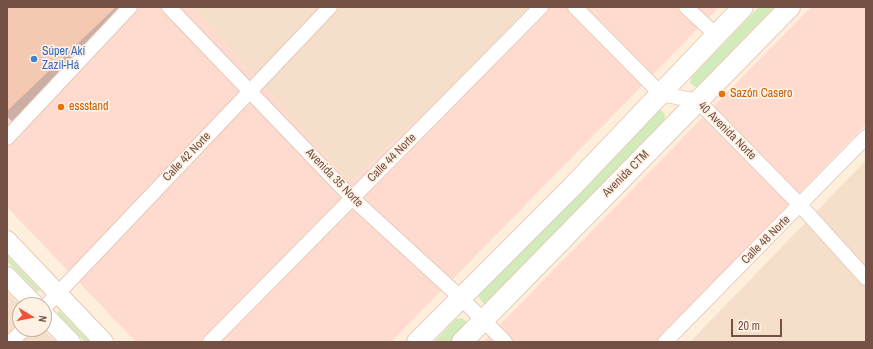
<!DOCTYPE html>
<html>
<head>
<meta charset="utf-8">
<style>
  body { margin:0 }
  #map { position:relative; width:873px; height:349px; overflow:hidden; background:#feeedc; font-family:"Archivo Narrow",sans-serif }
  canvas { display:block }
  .frame { position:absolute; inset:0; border:8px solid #745144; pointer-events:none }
  .north { position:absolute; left:12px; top:297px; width:40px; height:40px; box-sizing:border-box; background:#fff2e4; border:1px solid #c7b2a4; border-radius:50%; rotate:100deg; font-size:11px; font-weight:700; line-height:16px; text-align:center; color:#745144 }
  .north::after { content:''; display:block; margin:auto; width:14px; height:18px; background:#f25237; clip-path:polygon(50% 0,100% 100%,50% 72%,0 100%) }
  .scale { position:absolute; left:731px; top:319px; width:51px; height:18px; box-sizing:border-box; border:2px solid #745144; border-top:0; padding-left:5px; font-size:12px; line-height:14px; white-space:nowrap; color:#745144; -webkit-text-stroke:3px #fff2e4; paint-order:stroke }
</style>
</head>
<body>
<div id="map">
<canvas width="873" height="349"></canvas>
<div class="frame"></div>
<div class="north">N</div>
<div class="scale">20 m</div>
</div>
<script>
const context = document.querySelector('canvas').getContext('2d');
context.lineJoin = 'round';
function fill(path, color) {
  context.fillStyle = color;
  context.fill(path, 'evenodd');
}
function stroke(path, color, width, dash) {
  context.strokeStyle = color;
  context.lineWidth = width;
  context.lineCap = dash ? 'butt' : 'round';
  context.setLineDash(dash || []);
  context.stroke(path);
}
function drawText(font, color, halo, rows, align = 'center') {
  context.font = font + ' "Archivo Narrow",sans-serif';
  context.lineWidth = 3.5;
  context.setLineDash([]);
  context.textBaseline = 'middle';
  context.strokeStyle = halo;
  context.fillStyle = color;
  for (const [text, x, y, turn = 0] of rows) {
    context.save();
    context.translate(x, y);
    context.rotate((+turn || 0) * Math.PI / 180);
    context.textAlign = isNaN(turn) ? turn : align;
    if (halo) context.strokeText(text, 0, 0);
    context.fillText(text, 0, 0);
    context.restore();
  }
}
const residential = new Path2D(`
  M193,7H538L350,183Z
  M866,160V342H690Z
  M7,292L20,305V329H43L56,342H7Z`);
const commercial = new Path2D(`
  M7,7H193L350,183L538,7H719L391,342H136L7,207Z
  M811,7H866V124L657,342H483Z`);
const green = new Path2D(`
  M759,7H774L697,88L690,83L692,76Z
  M661,110L665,115L664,121L490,301L484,304L479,298V294L655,112Z
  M7,255L40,290L37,292L7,261Z
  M58,311L61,312L90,342H85L58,315Z
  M462,318L467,322L450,342H434L456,319Z`);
const shadow = new Path2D(`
  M7,7H121L16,126L7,116Z`);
const building = new Path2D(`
  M7,7H116L7,111Z`);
const minor = new Path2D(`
  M169,7L352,198L461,298L505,342
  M575,7L661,94L698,101L800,205L866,278
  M686,7L716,35
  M7,138L130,7
  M44,308L330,7
  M11,342L24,329
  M210,342L541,7
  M665,342L866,137`);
const tertiary = new Path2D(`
  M7,240L104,342
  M7,276L35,305
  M44,314L71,342`);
const secondary = new Path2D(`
  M417,342L570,189L743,7
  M462,342L790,7`);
const markers = [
  [34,59,4,"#3f7fe0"],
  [722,94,4,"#e8710a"],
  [61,107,4,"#e8710a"]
];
const shopNames = [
  ["Súper Akí",42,52],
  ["Zazil-Há",42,66]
];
const foodNames = [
  ["Sazón Casero",730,94],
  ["essstand",69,107]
];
const streetNames = [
  ["40 Avenida Norte",727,131,45],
  ["Calle 42 Norte",187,157,-46],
  ["Calle 44 Norte",392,158,-45],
  ["Avenida CTM",626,174,-45],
  ["Avenida 35 Norte",334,178,46],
  ["Calle 48 Norte",766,240,-45]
];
fill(residential, '#f6dfca');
fill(commercial, '#ffdacf');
fill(green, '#d2ebbb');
fill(shadow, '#0003');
fill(building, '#f5c8b2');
stroke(minor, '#e4cbbb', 16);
stroke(tertiary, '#e4cbbb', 20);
stroke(secondary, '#e9cbb8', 22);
stroke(minor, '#fff', 14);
stroke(tertiary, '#fff', 18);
stroke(secondary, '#fff', 20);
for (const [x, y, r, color] of markers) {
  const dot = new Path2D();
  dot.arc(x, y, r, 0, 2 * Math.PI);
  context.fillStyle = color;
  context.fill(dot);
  stroke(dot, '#fff2e4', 1.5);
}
drawText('12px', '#366cbe', '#fff2e4', shopNames, 'left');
drawText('12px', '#c56008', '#fff2e4', foodNames, 'left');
drawText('12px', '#745144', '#fff2e4', streetNames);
</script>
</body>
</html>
